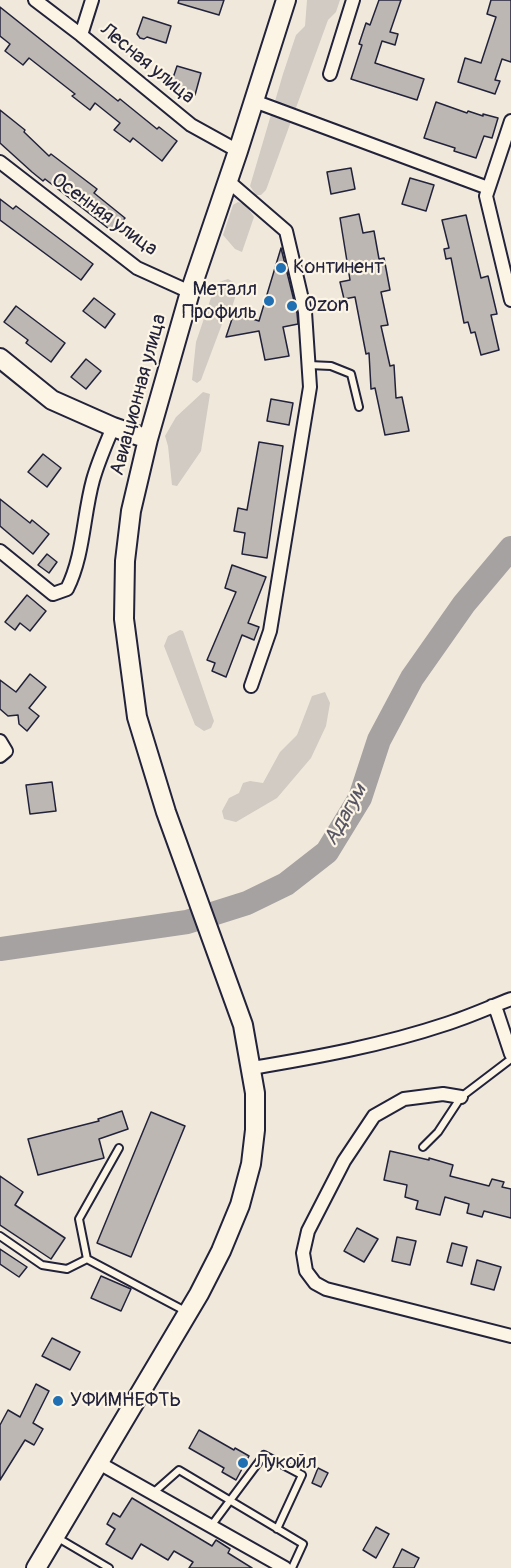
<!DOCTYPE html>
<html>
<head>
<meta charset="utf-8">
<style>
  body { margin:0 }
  canvas { display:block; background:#efe8db }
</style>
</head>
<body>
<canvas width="511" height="1568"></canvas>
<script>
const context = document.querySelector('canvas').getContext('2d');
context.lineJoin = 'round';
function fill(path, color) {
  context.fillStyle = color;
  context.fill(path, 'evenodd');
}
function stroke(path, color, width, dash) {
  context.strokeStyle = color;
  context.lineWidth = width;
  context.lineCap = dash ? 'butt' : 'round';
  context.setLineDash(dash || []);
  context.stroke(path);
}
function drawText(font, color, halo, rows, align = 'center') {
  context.font = font + ' Pangolin,sans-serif';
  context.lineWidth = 4.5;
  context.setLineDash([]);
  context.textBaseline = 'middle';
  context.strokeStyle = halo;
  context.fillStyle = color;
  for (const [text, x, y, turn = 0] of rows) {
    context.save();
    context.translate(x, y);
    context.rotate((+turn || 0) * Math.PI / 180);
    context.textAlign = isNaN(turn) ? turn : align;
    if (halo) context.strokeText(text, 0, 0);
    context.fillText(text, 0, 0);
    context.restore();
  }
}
const green = new Path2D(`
  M307,0H340L336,12L328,20L266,190L261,195H256L250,186L283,74L296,35L305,26Z
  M238,202L246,205L254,217L242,252L235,249L223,235L233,205Z
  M228,279L235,283L238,289L232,307L228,308L201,380L197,383L192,380L196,342L216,283Z
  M203,392L210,394L201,451L177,486L172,485L168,446L165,436L176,417Z
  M180,630L183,631L214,721L211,728L204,731L195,725L164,646L168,636Z
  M325,692L330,703L326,726L311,758L277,798L236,822L224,819L222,811L229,798L239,793L243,783L250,781L263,783L280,752L297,735L312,696Z`);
const river = new Path2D(`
  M0,949L187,922L247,903L286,884L327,852L360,798L379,740L412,678L464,604L511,548`);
const building = new Path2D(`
  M179,0H224L219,15L178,3Z
  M379,0H401L390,32L398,34L395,45L382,41L375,63L424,79L417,100L351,79L362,45L359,44L366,23L370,25Z
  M491,0H511V62L502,59L495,80L500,81L495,94L458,82L465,58L481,63L496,17L487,14Z
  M0,7L118,101L120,99L157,129L159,127L177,141L162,161L133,138L130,142L114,130L120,123L95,103L90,110L72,96L75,94L29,58L23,65L5,51L10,44L0,36Z
  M143,17L171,26L166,43L147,37L144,39L140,38L137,34Z
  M177,66L201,73L195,95L170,87Z
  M436,102L467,113L468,111L483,116V114L498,118L492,138L484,136L476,158L454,151L455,148L424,138Z
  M0,110L25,130L24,132L49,156L51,154L97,189L94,193L125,218L113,232L45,179L43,181L32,172L0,143Z
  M351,168L355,189L331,194L327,172Z
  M410,178L434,185L426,211L402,204Z
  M0,199L13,209L16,206L93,264L81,280L0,220Z
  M359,214L363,233L374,231L379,259L384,258L390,290L381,292L388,325L381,326L390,366L394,365L396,398L402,397L409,431L385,435L375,388L371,389L369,353L366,354L355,297L344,299L340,282L350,280L340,218Z
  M466,215L481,278L488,276L497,314L491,315L499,350L481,355L475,332L471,333L468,322L464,323L451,258L446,259L444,249L449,248L442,220Z
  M281,248L297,313L298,324L283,327L289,356L265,360L259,331L226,337L234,313L259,321Z
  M94,298L115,314L105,328L83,311Z
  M16,306L65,343L51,362L26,343L28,340L4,322Z
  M86,359L101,371L86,389L71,377Z
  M271,399L293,403L289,425L267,421Z
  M259,442L283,446L267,558L242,554L245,533L234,531L238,508L247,510Z
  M43,454L61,468L47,487L28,472Z
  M0,499L30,523L32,520L49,534L33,554L0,526Z
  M47,554L57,562L49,573L38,565Z
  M232,565L266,577L248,623L259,627L254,640L242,635L226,677L212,671L215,663L207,660L236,592L225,588Z
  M27,595L46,611L30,631L20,623L15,630L5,622Z
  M30,674L46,687L29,708L39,716L27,731L19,724L18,715L8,716L0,709V680L16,692Z
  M52,782L56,811L30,814L26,785Z
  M122,1111L128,1129L99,1139L104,1158L38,1175L28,1139L99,1121L98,1119Z
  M151,1112L185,1126L131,1257L97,1243Z
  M390,1151L429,1160V1158L453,1165L450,1176L489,1186L492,1179L504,1182L502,1187L511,1189V1218L484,1211L482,1217L467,1213L469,1204L445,1197L440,1215L416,1209L418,1201L405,1197L407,1185L384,1180Z
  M0,1176L23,1192L15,1205L65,1238L51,1259L0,1225Z
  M357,1228L378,1239L364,1262L344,1251Z
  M397,1237L416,1241L410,1265L392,1261Z
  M452,1243L467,1247L462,1266L447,1262Z
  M0,1249L27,1267L19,1277L0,1264Z
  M477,1260L501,1267L494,1290L471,1284Z
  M101,1276L131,1289L121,1311L91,1298Z
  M52,1338L80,1352L70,1370L42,1356Z
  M36,1384L49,1391L33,1423L43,1429L34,1445L25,1440L0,1480V1425L8,1410L20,1417Z
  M199,1430L234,1450L235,1448L249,1456L236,1480L222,1472L224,1468L189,1448Z
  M318,1468L328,1473L321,1487L312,1483Z
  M132,1498L212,1546L216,1540L230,1549L228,1553L252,1568H189L193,1562L174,1551L168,1560L141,1544L132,1559L106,1544L115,1529L107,1524L113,1513L120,1517Z
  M376,1527L389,1534L376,1558L363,1550Z
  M402,1549L419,1558L414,1568H393Z`);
const service = new Path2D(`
  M309,365L331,366L351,374L359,407
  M423,1147L438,1132L461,1097L511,1059
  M119,1148L79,1219L87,1259L187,1312
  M0,1236L42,1265L67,1269L87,1259
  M153,1493L179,1470L303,1544L292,1568
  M211,1526L264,1455L302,1475L277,1529
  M58,1538L109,1568`);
const minor = new Path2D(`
  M35,0L81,35L191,125L238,151
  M81,35L92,0
  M330,74L353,0
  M254,101L488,188
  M511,121L486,196L511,300
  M0,162L137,268L190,292
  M228,181L286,231L305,312L310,387L270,631L251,686
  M0,551L53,594L67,589C84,555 83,516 93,480C98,462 106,444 113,427
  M0,741L6,751L0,756
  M492,1006L497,1012L511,1054
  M252,1068C318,1057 383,1045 446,1024C468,1017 490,1007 511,999
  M461,1097L443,1094L404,1099L374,1116L344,1161L308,1231L303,1253L306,1271L315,1283L326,1289L511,1336
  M99,1463L285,1568`);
const secondary = new Path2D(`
  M0,358L52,400L113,427L148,439
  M36,1568L199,1294L221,1251L240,1205L251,1164L255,1130V1093L243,1025L166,812L137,717L124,619L125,561L131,511L148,439L190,292L238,151L286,0`);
const markers = [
  [281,268,6,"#1f6fb2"],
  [269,301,6,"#1f6fb2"],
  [292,306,6,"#1f6fb2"],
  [58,1401,6,"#1f6fb2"],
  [243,1463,6,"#1f6fb2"]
];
const streetNames = [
  ["Лесная улица",147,64,39],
  ["Осенняя улица",104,215,36],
  ["Авиационная улица",139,395,-75]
];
const poiNames = [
  ["Континент",293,268],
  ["Металл",257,290,"right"],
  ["Профиль",257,313,"right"],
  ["Ozon",304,306],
  ["УФИМНЕФТЬ",70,1401],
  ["Лукойл",255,1463]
];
const waterNames = [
  ["Адагум",346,815,-61]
];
fill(green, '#d1cbc3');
stroke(river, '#a6a2a2', 24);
fill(building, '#bcb7b3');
stroke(building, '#22223b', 1.5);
stroke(service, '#22223b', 10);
stroke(minor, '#22223b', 16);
stroke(secondary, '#22223b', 22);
stroke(service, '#fcf5e5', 6);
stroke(minor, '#fcf5e5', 12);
stroke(secondary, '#fcf5e5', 18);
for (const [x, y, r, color] of markers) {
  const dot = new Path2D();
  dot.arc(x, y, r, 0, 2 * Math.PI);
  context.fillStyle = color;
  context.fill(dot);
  stroke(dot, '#fcf5e5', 2);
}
drawText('20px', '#22223b', '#fcf5e5', streetNames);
drawText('20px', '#22223b', '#fcf5e5', poiNames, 'left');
drawText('italic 21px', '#575564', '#fcf5e5', waterNames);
</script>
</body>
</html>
